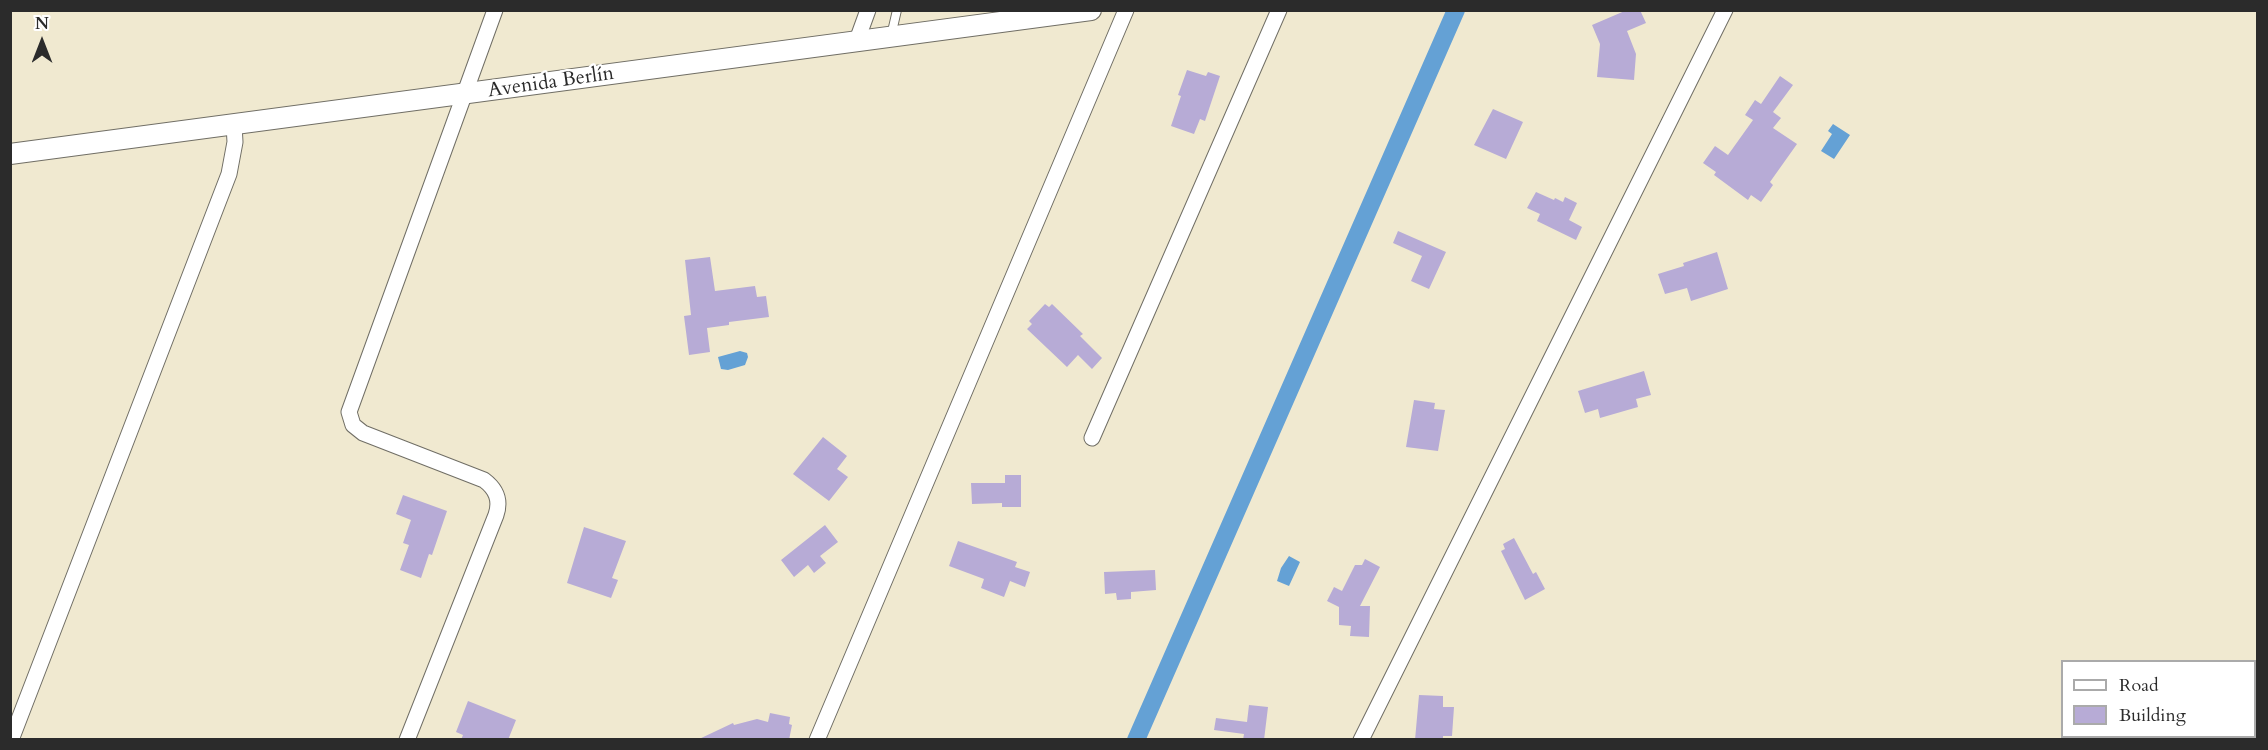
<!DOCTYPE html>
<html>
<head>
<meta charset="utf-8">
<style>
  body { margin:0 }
  #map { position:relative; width:2268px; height:750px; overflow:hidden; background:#f0e9d0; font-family:Cardo,serif }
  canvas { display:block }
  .frame { position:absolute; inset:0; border:12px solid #2b2b2b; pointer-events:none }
  .legend { position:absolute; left:2061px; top:660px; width:195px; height:78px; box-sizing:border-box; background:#fff; border:2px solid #aaa; margin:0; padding:8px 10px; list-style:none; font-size:18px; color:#2b2b2b }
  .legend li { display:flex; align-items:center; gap:12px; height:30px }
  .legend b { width:30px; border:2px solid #aaa }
  .north { position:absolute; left:12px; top:12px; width:60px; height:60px; -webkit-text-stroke:4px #fff; paint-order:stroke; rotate:0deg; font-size:16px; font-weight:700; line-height:24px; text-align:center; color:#2b2b2b }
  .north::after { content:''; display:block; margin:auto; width:21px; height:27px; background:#2b2b2b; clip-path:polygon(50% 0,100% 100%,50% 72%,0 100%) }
</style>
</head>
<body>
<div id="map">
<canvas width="2268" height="750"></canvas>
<div class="frame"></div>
<ul class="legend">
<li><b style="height:8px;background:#fff"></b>Road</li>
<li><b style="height:16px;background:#b7abd6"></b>Building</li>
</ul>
<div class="north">N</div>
</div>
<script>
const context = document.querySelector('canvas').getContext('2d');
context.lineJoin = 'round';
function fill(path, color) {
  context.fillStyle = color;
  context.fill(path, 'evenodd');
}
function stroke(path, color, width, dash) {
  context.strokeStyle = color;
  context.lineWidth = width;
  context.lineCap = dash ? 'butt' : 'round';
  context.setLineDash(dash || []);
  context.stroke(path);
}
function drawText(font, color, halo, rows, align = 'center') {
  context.font = font + ' Cardo,serif';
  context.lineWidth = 4.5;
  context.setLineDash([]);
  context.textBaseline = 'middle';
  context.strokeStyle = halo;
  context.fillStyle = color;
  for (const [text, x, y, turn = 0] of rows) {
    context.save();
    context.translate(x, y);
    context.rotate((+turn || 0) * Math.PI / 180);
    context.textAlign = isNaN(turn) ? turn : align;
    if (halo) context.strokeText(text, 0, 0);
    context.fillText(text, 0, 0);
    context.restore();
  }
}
const water = new Path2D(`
  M1833,124L1850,135L1834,159L1821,151L1832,134L1828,131Z
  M740,351L747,353L748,357L745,365L728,370L721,369L718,357Z
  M1289,556L1300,562L1289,586L1277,581L1281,568Z`);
const canal = new Path2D(`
  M1136,740L1456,10`);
const building = new Path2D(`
  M1627,10H1640L1646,23L1627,31L1636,54L1634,80L1597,77L1600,44L1592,25Z
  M1187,70L1206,76L1208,72L1220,76L1205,121L1200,119L1194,134L1171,126L1181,96L1178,95Z
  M1780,76L1793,85L1773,112L1781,118L1773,128L1797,144L1770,182L1773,185L1761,202L1751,195L1748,200L1714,175L1716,172L1703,163L1715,146L1728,155L1753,120L1745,115L1755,100L1761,104Z
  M1493,109L1523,122L1506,159L1474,145Z
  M1536,192L1554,200L1555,198L1563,202L1565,197L1577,203L1569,220L1582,227L1576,240L1537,221L1540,214L1527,208Z
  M1398,231L1446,252L1429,289L1411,281L1422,256L1393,243Z
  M1717,252L1728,289L1691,301L1687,288L1665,294L1658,274L1684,266L1683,263Z
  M710,257L715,291L755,286L757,297L766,296L769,317L729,322V325L707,328L710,352L689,355L684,316L691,315L685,260Z
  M1045,304L1049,307L1052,304L1083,334L1080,336L1102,358L1092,369L1078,355L1067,367L1027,329L1032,324L1029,321Z
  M1644,371L1651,395L1636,399L1638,407L1600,418L1598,409L1585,413L1578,391Z
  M1414,400L1435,403L1434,409L1445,410L1438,451L1406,447Z
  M823,437L847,456L837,469L848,477L829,501L793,474Z
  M1005,475H1021V507H1002V503L972,504L971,483H1005Z
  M403,495L447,511L432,555L429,554L421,578L400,570L409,545L403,543L411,520L396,514Z
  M825,525L838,542L820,556L826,563L814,573L808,565L794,577L781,560Z
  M584,527L626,541L612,578L618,580L611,598L567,583Z
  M1514,538L1533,574L1536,572L1545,589L1525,600L1501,551L1505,549L1503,544Z
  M958,541L1017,562L1015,567L1030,572L1025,587L1010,581L1004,597L981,588L984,579L949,566Z
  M1365,559L1380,567L1360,606H1370L1369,637L1350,636L1351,626L1339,625V607L1327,601L1334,587L1342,591L1355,565H1362Z
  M1155,570L1156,590L1131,592V599L1117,600L1116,593L1105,594L1104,572Z
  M1419,695L1443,696V707H1454L1452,736H1443V740H1415Z
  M468,701L516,720L508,740H461L463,735L456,732Z
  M1249,705L1268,707L1264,740H1243L1244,734L1214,730L1216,718L1247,722Z
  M770,713L790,717L789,724L792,725L789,740H697L733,723L734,725L757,719L768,722Z`);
const service = new Path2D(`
  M891,36L897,10
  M2254,725L2258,721
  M2246,740L2248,736`);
const minor = new Path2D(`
  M856,43L868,10
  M1092,438L1279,10
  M11,740L229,174L235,142L234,125
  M407,740L496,515C501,500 496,489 484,480L363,433L353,425L349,412L495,10
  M817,740L1126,10
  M1361,740L1725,10`);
const tertiary = new Path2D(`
  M10,154L1091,10`);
const streetNames = [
  ["Avenida Berlín",551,83,-8]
];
fill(water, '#64a1d5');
stroke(canal, '#64a1d5', 18);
fill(building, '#b7abd6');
stroke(service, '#706e65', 10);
stroke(minor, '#706e65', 17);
stroke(tertiary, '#706e65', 22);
stroke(service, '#fff', 8);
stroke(minor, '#fff', 15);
stroke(tertiary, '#fff', 20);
drawText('20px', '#2b2b2b', '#fff', streetNames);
</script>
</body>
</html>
